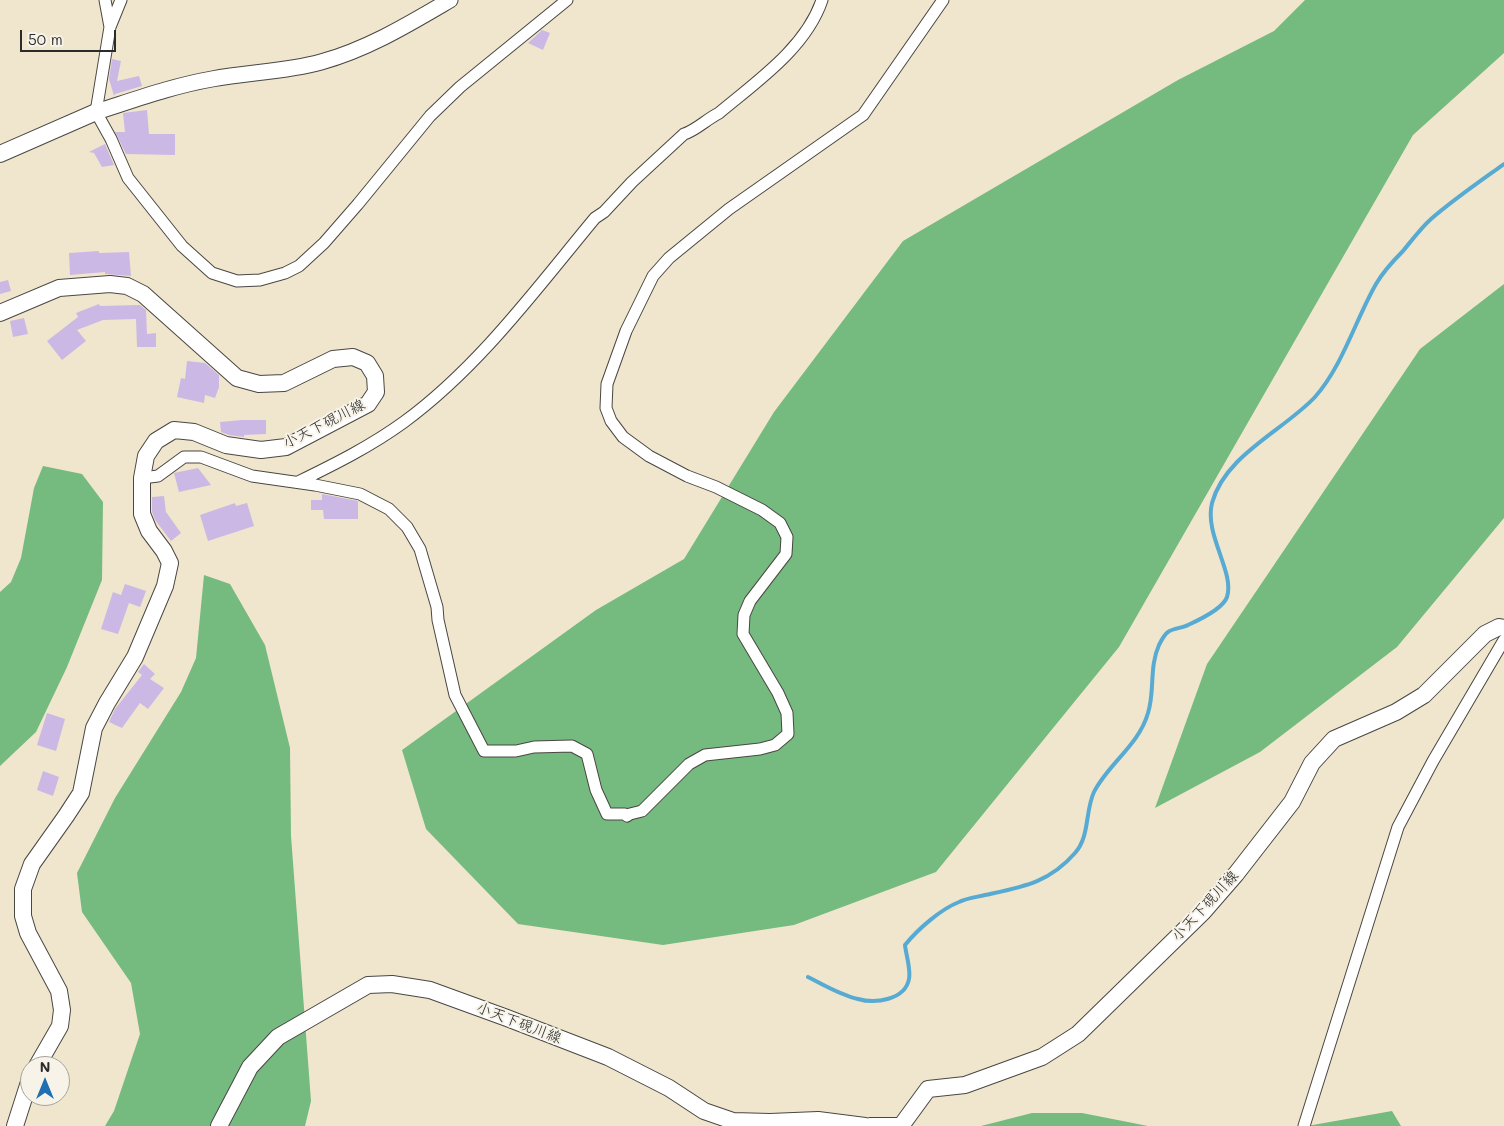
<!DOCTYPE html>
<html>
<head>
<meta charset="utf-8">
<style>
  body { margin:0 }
  #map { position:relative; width:1504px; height:1126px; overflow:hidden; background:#f0e6cd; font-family:Mali,sans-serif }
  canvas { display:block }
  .north { position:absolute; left:20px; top:1056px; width:50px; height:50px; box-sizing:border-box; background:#f7f3e8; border:1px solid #a5a39c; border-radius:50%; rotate:0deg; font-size:14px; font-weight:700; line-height:20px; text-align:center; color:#2b2b2b }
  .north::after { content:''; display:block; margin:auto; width:18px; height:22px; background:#1f6fb2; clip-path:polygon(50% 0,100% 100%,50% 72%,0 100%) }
  .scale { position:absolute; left:20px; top:30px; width:96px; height:22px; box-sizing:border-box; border:2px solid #2b2b2b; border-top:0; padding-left:6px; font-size:15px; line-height:18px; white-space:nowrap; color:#2b2b2b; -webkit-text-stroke:4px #f7f3e8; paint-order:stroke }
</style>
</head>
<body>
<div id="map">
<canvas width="1504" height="1126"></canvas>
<div class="north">N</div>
<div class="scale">50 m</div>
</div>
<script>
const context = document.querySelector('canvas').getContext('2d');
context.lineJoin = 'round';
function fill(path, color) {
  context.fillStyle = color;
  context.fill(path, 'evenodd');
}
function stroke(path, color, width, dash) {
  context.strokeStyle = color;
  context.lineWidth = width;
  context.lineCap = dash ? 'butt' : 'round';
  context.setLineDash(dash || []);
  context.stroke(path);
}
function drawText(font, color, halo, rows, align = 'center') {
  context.font = font + ' Mali,"Klee One",sans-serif';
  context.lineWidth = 4;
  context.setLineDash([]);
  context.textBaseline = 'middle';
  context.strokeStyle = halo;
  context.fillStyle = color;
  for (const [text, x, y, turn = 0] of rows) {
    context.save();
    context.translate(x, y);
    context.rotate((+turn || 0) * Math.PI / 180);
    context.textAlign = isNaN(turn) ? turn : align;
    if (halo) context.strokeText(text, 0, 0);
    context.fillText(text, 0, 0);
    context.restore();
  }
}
const forest = new Path2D(`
  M1305,0H1504V53L1413,135L1119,647L936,872L794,925L663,945L518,924L426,829L402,750L596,610L684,559L774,412L903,241L1178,80L1274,31Z
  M1504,284V518L1397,647L1260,752L1155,808L1207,664L1420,349Z
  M43,466L82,474L103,502L102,580L67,667L36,732L0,766V592L11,582L21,558L34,488Z
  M204,575L230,584L265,645L290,748L291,836L311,1101L305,1126H105L114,1111L140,1034L131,983L82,912L77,873L115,798L181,692L196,658Z
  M1392,1111L1401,1126H1307Z
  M1032,1113H1082L1148,1126H981Z`);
const stream = new Path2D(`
  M808,977C824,985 840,995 858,999C875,1004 905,1000 909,979C911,969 906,955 905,945C918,929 941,909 959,902C967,898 977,897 985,895C1022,887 1049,883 1075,853C1090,836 1085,811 1094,792C1108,764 1139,745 1148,713C1155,691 1149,667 1159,645C1161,641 1165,634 1168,632C1173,628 1183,628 1188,625C1199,620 1223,609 1227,597C1235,572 1204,535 1212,503C1225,455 1283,431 1315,397C1343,365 1355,321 1376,284C1383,272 1393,261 1403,251C1412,240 1421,228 1431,219C1454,199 1479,182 1504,164`);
const building = new Path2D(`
  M542,30L550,33L543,50L528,43Z
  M112,59L121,61L117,81L139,76L142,86L115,94L114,96L109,79Z
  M147,110L149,134H175V155L126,154L115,132H125L123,113Z
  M105,144L114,165L102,167L94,153L89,152Z
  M99,251V253L129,252L131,276L105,274V272L70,275L69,253Z
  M8,280L11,291L0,294V282Z
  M99,304L100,306L140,305L146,310L147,334L156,333V347H137L136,319L103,320L77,330L86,341L62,360L47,341L78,317L76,313Z
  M24,318L28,334L13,337L10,321Z
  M187,361L205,363L219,375V387L215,398L205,395L204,403L177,397L181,378L185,379Z
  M242,420H266V434L244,435V437L229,435L221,432L220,422Z
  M198,468L211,485L179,492L174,473Z
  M322,494L358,501V519H324L323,510H311V500H322Z
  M164,496L166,512L181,533L171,541L155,520L152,512V497Z
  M235,503L236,506L247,503L254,526L208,541L200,515Z
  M125,584L146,591L140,607L129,603L118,634L101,629L113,592L121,595Z
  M144,664L155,674L150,679L164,688L148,709L140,703L122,728L109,722L115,709L142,675L138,672Z
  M47,713L65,719L56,751L37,745Z
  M43,771L59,777L53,796L37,790Z`);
const minor = new Path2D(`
  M105,0L110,27
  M121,0L110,27L96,112L111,139L128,178L182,246L212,273L237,281L260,280L285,273L299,266L324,243L358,204L430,116L460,87L567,0
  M142,478L158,476L184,457H201L252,476L315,485L360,494L389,509L407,527L420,549L437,607L438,620L455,695L484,751H516L534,747L572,746L587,754L596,790L607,814H625L627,816L630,814L642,811L689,764L705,755L760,749L775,745L788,734L787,713L778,693L743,634L744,615L750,601L786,554L787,537L780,523L762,510L716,487L687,476L649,456L623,437L611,421L606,408L607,384L626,331L653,276L669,258L729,209L863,115L943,0
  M298,482C335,464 371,446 404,422C479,367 536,289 595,218L604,212L632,182L684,134C695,131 707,119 719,113C756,82 806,48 822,0
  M1304,1126L1398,827L1433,761L1504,640`);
const tertiary = new Path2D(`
  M96,112C134,100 172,86 212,79C249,72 285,72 321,62C368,49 409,24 450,0`);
const secondary = new Path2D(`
  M0,154L96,112
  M0,313L59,288L110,284L127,286L143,294L237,378L259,384L284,383L333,359L353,357L367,363L375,376L376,392L368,404L286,447L261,450L226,445L194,432L174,430L156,441L146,456L142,478V514L149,531L164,551L170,563L165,586L135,657L107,703L94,728L81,793L66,816L32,864L23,889V916L28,933L59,991L62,1010L60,1026L37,1066
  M15,1126L30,1079
  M219,1126L250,1067L278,1037L368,985L392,984L430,990L507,1018L608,1057L669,1088L704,1111L733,1121L770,1122L818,1120L865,1126
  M870,1126H901L928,1089L965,1085L1042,1057L1078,1034L1203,912L1236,874L1292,802L1312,763L1334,739L1396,712L1424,695L1485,634L1499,627L1504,628`);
const streetNames = [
  ["小天下硯川線",324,424,-27],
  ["小天下硯川線",1205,906,-47],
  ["小天下硯川線",519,1023,21]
];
fill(forest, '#75ba7e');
stroke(stream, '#57aad2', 4);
fill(building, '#cbb8e5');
stroke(minor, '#494743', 13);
stroke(tertiary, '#494743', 17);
stroke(secondary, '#494743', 18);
stroke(minor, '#fff', 11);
stroke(tertiary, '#fff', 15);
stroke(secondary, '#fff', 16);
drawText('15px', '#2b2b2b', '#f7f3e8', streetNames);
</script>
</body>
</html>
